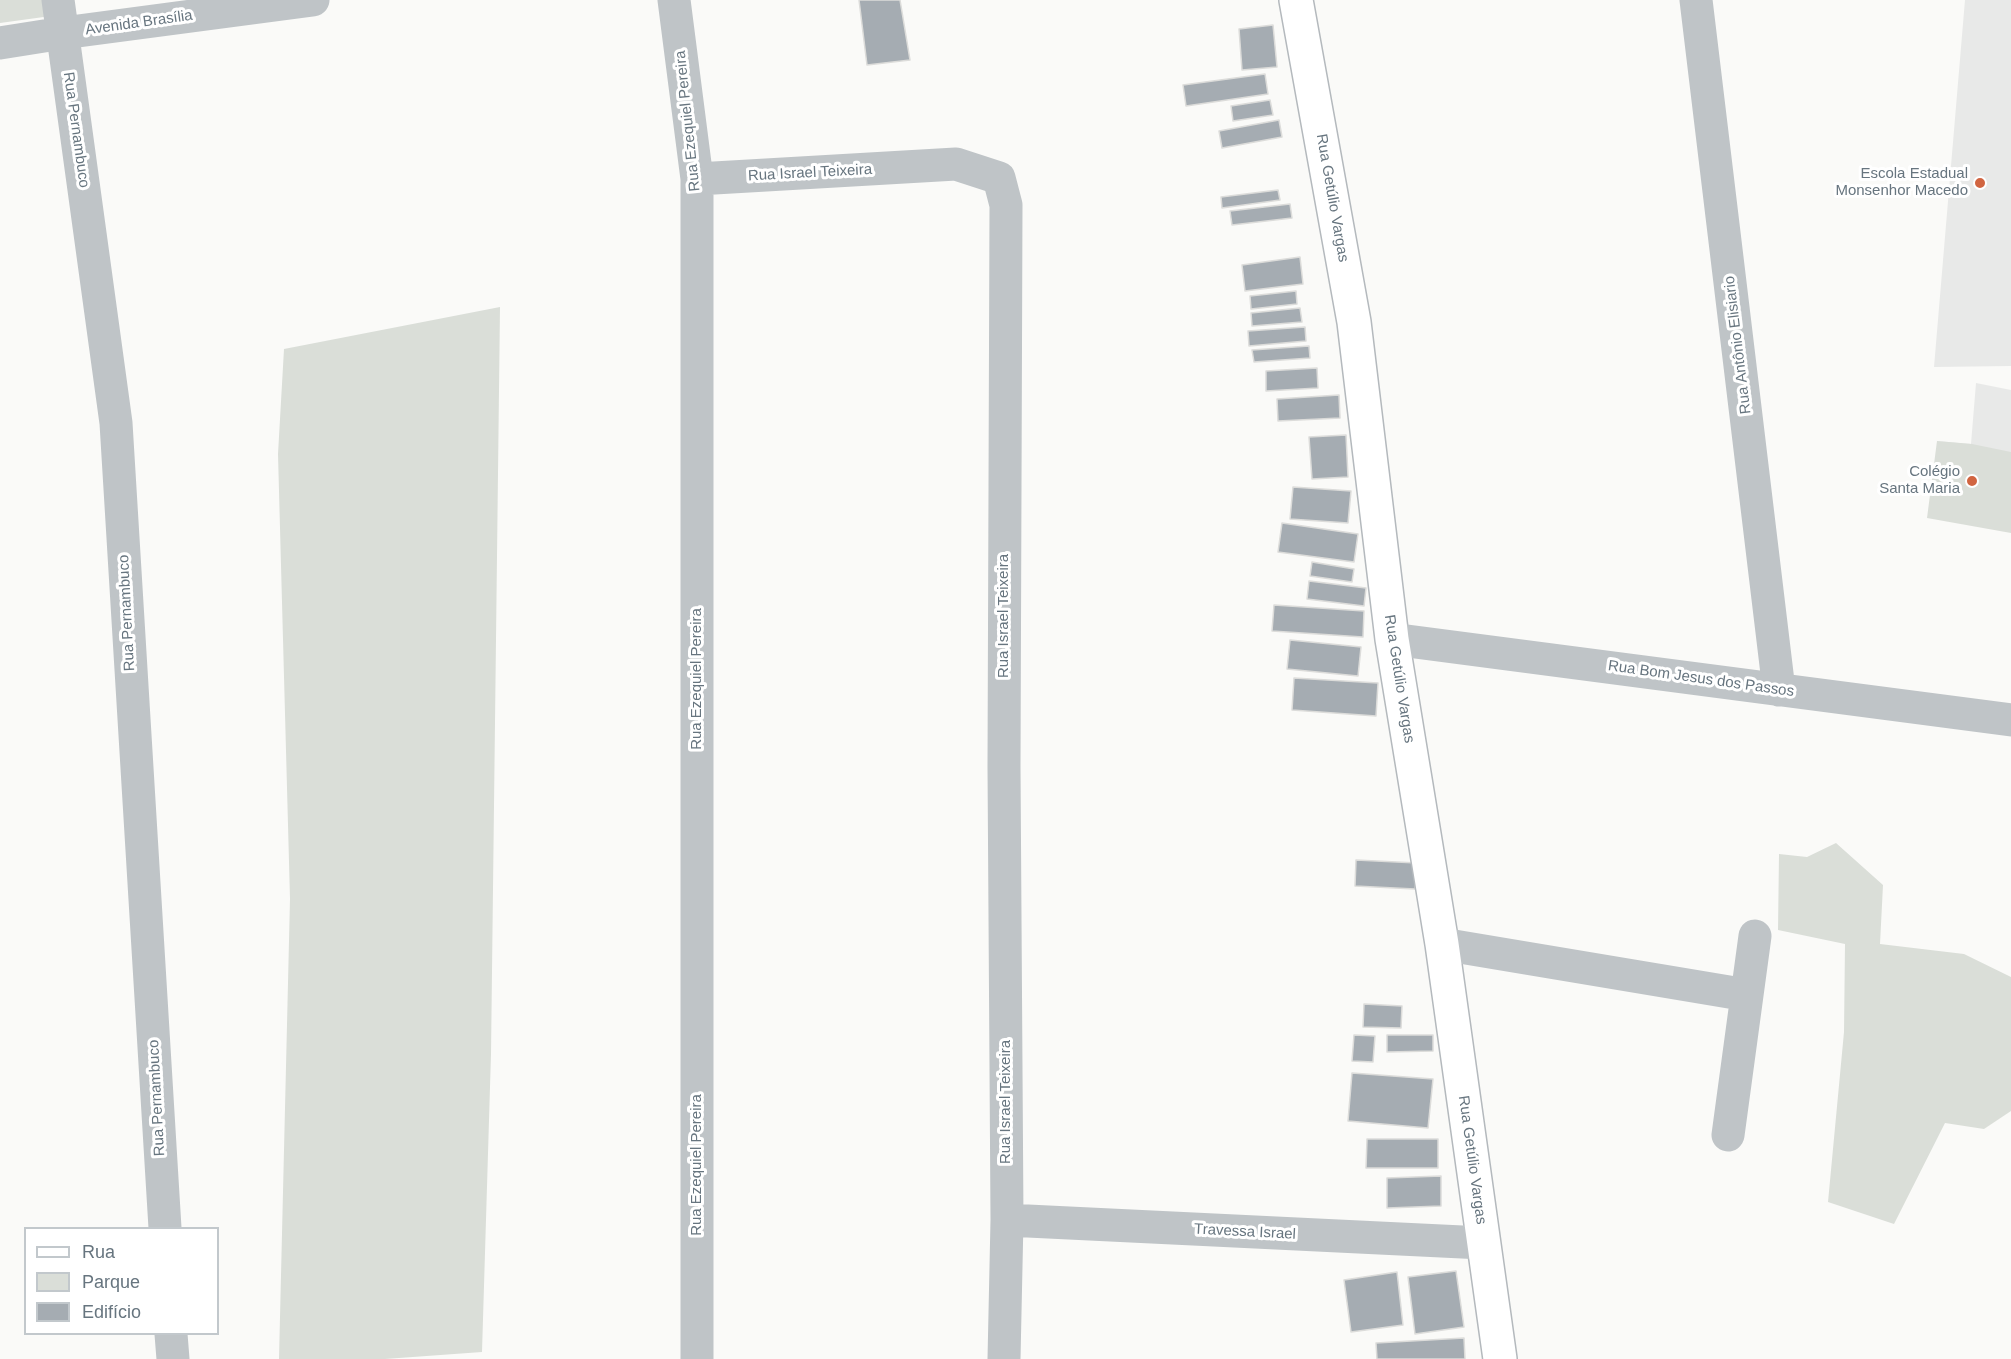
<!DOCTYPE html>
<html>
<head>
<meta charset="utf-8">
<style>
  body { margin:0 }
  #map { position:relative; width:2011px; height:1359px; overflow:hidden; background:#fafaf8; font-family:Helvetica,sans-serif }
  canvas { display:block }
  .legend { position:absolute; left:24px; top:1227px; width:195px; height:108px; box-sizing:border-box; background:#fff; border:2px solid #c2c8cc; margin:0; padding:8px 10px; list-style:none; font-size:18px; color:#67757f }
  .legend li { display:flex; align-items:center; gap:12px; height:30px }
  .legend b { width:30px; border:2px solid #c2c8cc }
</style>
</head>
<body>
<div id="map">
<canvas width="2011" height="1359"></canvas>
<ul class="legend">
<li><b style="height:8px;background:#fff"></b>Rua</li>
<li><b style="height:16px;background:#daded8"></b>Parque</li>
<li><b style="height:16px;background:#a5acb2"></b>Edifício</li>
</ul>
</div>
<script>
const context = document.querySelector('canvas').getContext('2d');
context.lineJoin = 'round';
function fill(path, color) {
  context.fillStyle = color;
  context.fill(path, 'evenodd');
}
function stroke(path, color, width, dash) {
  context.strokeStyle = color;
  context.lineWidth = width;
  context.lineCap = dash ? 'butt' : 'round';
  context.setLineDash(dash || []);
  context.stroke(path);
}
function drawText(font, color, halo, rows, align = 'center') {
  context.font = font + ' Helvetica,sans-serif';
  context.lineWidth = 6;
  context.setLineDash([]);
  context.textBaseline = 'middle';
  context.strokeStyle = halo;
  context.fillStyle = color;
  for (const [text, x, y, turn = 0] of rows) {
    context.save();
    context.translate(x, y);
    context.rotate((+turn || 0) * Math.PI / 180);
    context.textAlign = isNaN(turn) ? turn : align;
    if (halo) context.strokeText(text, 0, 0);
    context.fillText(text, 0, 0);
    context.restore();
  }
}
const built = new Path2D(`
  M1965,0H2011V366L1934,367Z
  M1976,383L2011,390V532L1937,441L1971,444Z`);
const green = new Path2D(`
  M0,0H49L51,16L0,23Z
  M500,307L491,1054L482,1352L385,1359H279L290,899L278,454L284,349Z
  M1937,441L1972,444L2011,452V533L1927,518Z
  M1836,843L1883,885L1880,944L1964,954L2011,977V1111L1984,1129L1945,1123L1894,1224L1828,1202L1844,1032L1845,944L1778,930L1779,854L1807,857Z`);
const building = new Path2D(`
  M859,0H900L910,60L867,65Z
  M1273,25L1277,67L1242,70L1239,29Z
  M1265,74L1268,94L1186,106L1183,85Z
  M1270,100L1273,115L1233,121L1231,106Z
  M1279,120L1282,137L1222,148L1219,131Z
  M1278,190L1280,200L1222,208L1221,197Z
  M1290,204L1292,218L1232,225L1230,211Z
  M1300,257L1303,284L1245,291L1242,265Z
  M1296,291L1297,304L1251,309L1250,296Z
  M1300,308L1302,322L1252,326L1251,313Z
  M1305,327L1306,341L1249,346L1248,331Z
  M1309,346L1310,358L1254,362L1252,350Z
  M1317,368L1318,388L1266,391V371Z
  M1339,395L1340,418L1278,421L1277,399Z
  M1346,435L1348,477L1312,479L1309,437Z
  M1293,487L1351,491L1348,523L1290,519Z
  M1282,523L1358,534L1354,562L1278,552Z
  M1312,562L1354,569L1352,582L1310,576Z
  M1309,581L1366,588L1364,606L1307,599Z
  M1274,605L1364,611L1363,637L1272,631Z
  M1290,640L1361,647L1358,676L1287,669Z
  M1294,678L1378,683L1376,716L1292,710Z
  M1356,860L1417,863L1415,889L1355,886Z
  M1364,1004L1402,1006L1401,1028L1363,1027Z
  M1354,1035L1375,1036L1373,1062L1352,1061Z
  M1387,1035H1433V1051L1387,1052Z
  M1352,1073L1433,1079L1428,1128L1348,1121Z
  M1367,1139H1438V1168H1366Z
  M1441,1176V1206L1387,1208V1178Z
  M1456,1271L1464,1327L1415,1334L1408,1277Z
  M1397,1272L1403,1325L1351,1332L1344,1280Z
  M1464,1338L1465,1359H1377L1376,1343Z`);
const street = new Path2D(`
  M58,0L116,423L165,1228
  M674,0L697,179V1359
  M1696,0L1779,690
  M0,43L63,33L313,0
  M697,179L956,164L999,178L1006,205L1004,766L1007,1220L1004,1359
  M1392,639L2011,720
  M1442,944L1747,995
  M1728,1135L1755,936
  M1007,1220L1483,1243
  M171,1334L173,1359`);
const secondary = new Path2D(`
  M1296,0L1354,322L1392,639L1442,944L1500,1359`);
const markers = [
  [1980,183,6,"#d16541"],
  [1972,481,6,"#d16541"]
];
const streetNames = [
  ["Avenida Brasília",139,23,-8],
  ["Rua Ezequiel Pereira",688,121,-96],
  ["Rua Pernambuco",76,130,82],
  ["Rua Israel Teixeira",810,173,-3],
  ["Rua Getúlio Vargas",1332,198,80],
  ["Rua Antônio Elisiario",1738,345,-97],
  ["Rua Pernambuco",127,613,-93],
  ["Rua Israel Teixeira",1004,616,-90],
  ["Rua Ezequiel Pereira",697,679,-90],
  ["Rua Getúlio Vargas",1399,679,81],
  ["Rua Bom Jesus dos Passos",1701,679,8],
  ["Rua Pernambuco",157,1098,-93],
  ["Rua Israel Teixeira",1006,1102,-90],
  ["Rua Getúlio Vargas",1472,1160,82],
  ["Rua Ezequiel Pereira",697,1165,-90],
  ["Travessa Israel",1245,1232,3]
];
const poiNames = [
  ["Escola Estadual",1968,174],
  ["Monsenhor Macedo",1968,191],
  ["Colégio",1960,472],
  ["Santa Maria",1960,489]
];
fill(built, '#e8e9e8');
fill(green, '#daded8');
fill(building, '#a5acb2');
stroke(building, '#dcdcda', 1.5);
stroke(secondary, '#b4b9bd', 36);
stroke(street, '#bfc4c7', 33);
stroke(secondary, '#fff', 33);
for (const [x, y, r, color] of markers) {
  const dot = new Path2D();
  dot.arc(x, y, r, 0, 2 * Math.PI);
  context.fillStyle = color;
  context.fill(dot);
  stroke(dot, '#fff', 2);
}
drawText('15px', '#67757f', '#fff', streetNames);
drawText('15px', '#67757f', '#fff', poiNames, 'right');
</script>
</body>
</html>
